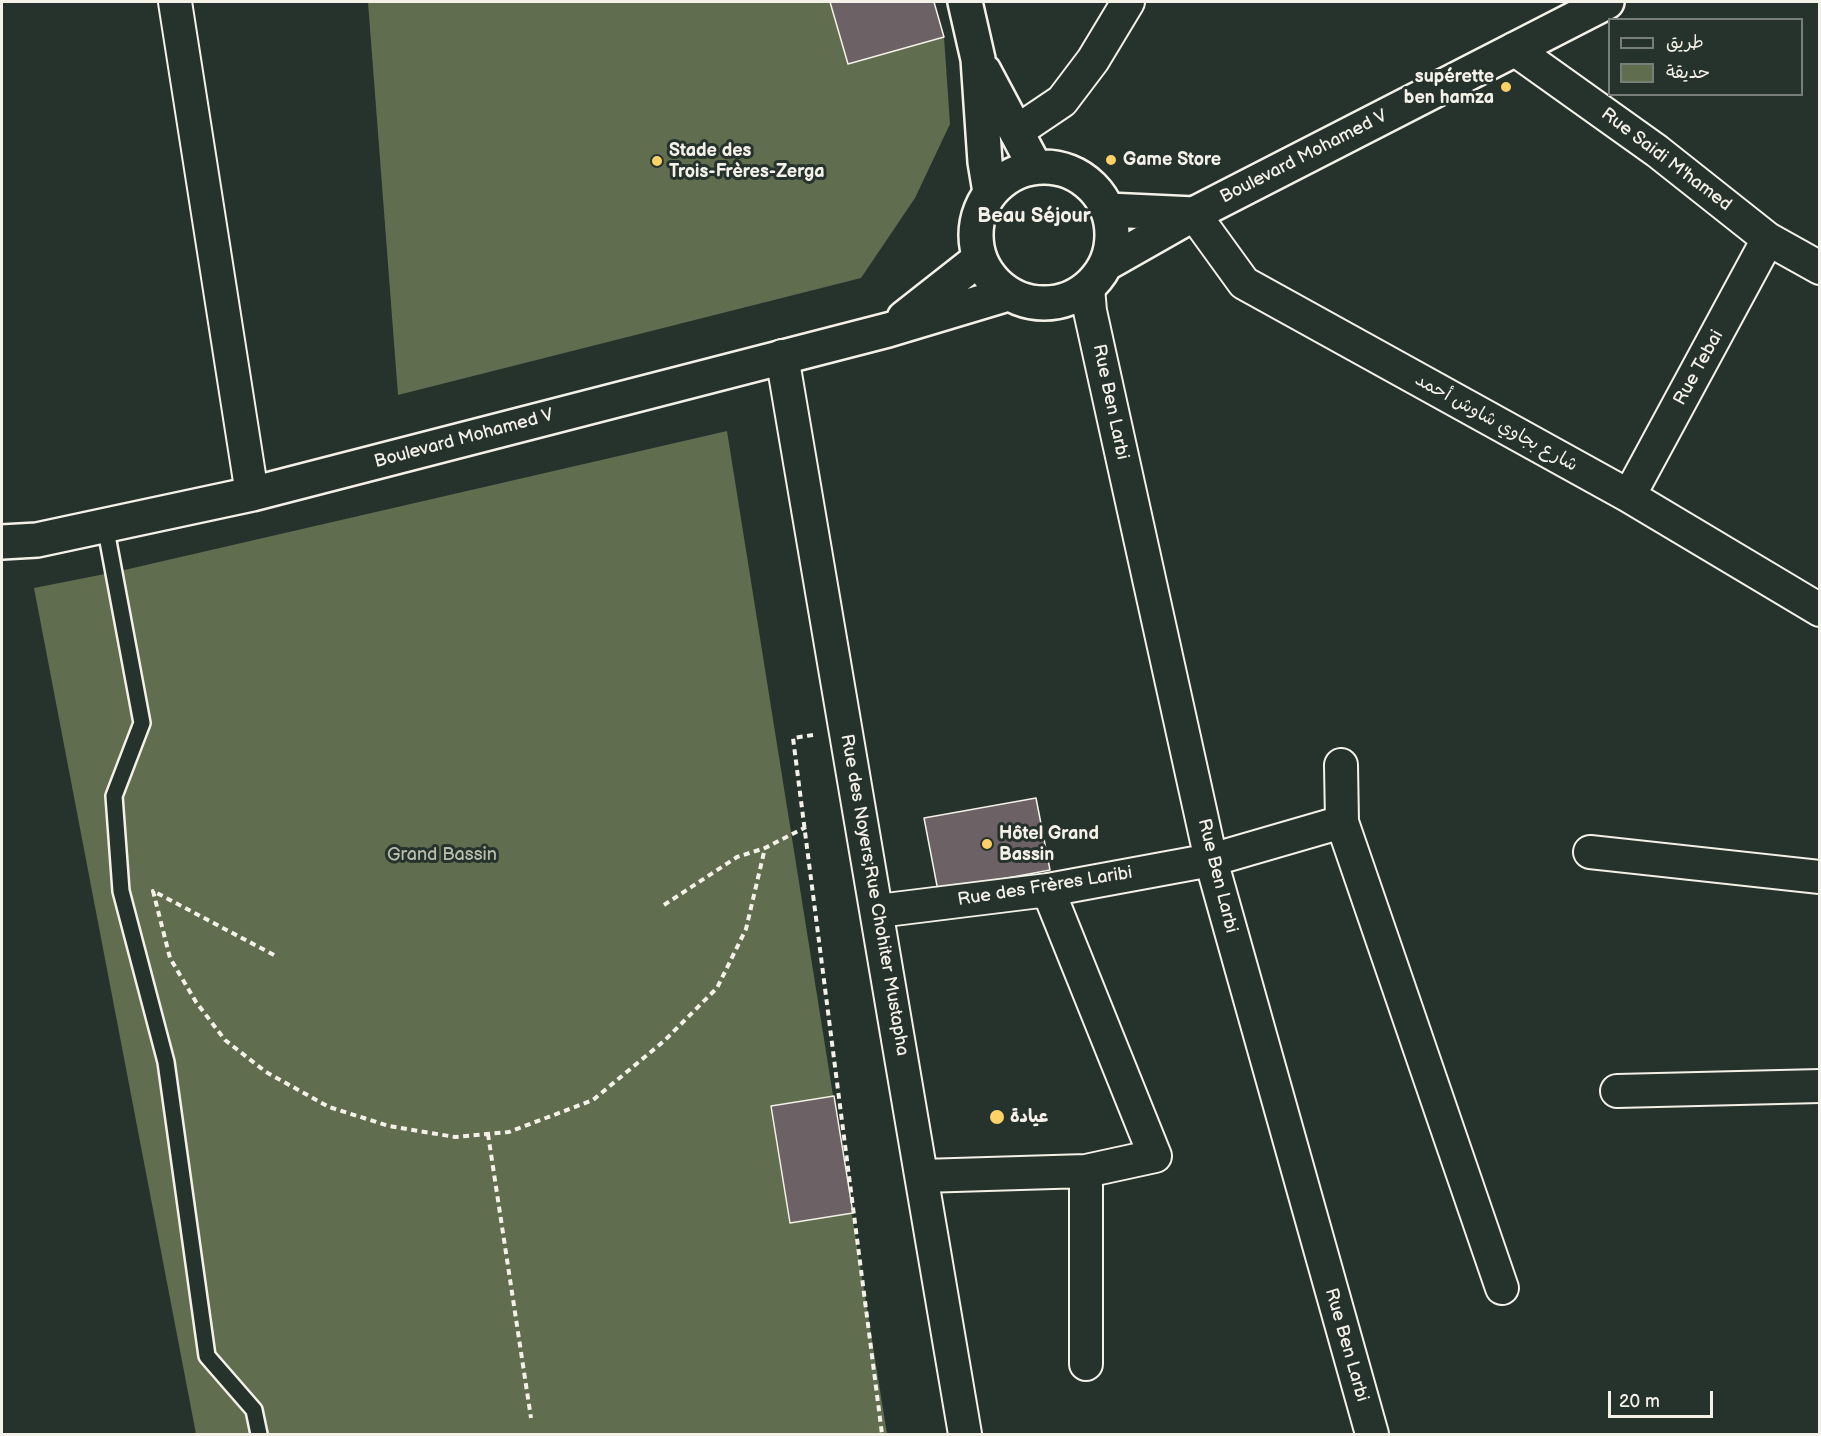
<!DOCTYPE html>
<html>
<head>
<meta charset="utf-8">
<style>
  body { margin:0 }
  #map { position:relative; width:1821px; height:1436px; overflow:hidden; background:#26332d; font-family:"Balsamiq Sans","Playpen Sans Arabic",sans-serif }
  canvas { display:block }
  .frame { position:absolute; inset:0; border:3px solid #f4f1e8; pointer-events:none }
  .legend { position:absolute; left:1608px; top:18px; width:195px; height:78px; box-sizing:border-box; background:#26332d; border:2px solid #787f78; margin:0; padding:8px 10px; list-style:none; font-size:18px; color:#f4f1e8 }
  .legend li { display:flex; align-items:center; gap:12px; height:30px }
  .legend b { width:30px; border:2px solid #787f78 }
  .scale { position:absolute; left:1608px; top:1391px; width:105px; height:27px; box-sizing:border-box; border:3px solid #f4f1e8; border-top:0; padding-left:8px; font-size:18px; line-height:21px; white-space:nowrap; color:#f4f1e8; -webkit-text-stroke:4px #26332d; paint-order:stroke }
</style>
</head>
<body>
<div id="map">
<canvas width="1821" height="1436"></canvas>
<div class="frame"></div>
<ul class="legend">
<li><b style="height:8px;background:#26332d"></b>طريق</li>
<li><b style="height:16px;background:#616d4f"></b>حديقة</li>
</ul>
<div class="scale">20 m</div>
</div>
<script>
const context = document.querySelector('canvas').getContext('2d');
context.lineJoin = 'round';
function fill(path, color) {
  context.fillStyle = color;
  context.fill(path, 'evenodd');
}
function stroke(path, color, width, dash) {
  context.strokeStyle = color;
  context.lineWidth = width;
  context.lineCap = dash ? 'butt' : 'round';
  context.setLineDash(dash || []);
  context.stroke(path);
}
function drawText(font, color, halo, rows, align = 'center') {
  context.font = font + ' "Balsamiq Sans","Playpen Sans Arabic",sans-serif';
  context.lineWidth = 6;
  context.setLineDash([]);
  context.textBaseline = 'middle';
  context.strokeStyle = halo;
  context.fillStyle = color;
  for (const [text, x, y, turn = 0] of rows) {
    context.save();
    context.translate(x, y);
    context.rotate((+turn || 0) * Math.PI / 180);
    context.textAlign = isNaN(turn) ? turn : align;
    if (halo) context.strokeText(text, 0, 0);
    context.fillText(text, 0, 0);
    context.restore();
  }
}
const green = new Path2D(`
  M368,2H934L944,37L950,124L915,198L861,278L398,395Z
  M727,431L887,1434H196L34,588L120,571Z`);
const building = new Path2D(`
  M830,2H934L944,37L848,64Z
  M1036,798L1050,870L938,891L924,818Z
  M834,1096L853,1213L790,1223L771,1106Z`);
const path = new Path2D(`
  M813,735L793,738L882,1434
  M664,905L737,857L765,848L806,827
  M274,955L153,891L170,958L196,1002L225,1040L266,1072L329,1107L389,1126L455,1137L509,1132L593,1100L664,1041L717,988L746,929L765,848
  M488,1134L531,1418`);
const lane = new Path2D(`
  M105,525L142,723L114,796L121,891L166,1062L207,1356L254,1410L259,1434`);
const street = new Path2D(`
  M175,2L252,494
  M1514,49L1657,151L1768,239L1820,268
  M1016,132L1062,101L1093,60L1128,2
  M1194,214L1244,283L1629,496L1820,610
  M1088,288L1090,311L1211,860L1372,1434
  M782,356L965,1434
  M1629,496L1768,239
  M1341,765L1342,822L1502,1288
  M1590,852L1820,877
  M878,911L1048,890L1211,860L1342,822
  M1617,1091L1820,1086
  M1086,1171V1364
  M922,1176L1086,1171L1155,1156L1048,890`);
const secondary = new Path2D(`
  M965,2L978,59L985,162L990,192
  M984,71L1035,167
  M976 235a68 68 0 1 1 136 0a68 68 0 1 1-136 0Z
  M1108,210L1194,214
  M1106,264L1194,214L1607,2
  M904,318L979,259
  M2,542L37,540L252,494L888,330L1008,294`);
const markers = [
  [1506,87,6,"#ffd166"],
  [1111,160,6,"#ffd166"],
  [657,161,6,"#ffd166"],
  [987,844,6,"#ffd166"],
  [997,1117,8,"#ffd166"]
];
const poiNames = [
  ["supérette",1494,77,"right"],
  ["ben hamza",1494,98,"right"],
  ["Stade des",669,151],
  ["Trois-Frères-Zerga",669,172],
  ["Game Store",1123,160],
  ["Hôtel Grand",999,834],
  ["Bassin",999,855],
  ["عيادة",1010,1117]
];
const streetNames = [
  ["Boulevard Mohamed V",1304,157,-27],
  ["Rue Saidi M'hamed",1666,160,37],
  ["Rue Tebai",1699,368,-61],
  ["Rue Ben Larbi",1110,402,78],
  ["شارع بجاوي شاوش أحمد",1496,423,29],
  ["Boulevard Mohamed V",464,439,-15],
  ["Rue Ben Larbi",1217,876,76],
  ["Rue des Frères Laribi",1045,887,-9],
  ["Rue des Noyers;Rue Chohiter Mustapha",874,895,80],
  ["Rue Ben Larbi",1346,1345,74]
];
const parkNames = [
  ["Grand Bassin",442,855]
];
const neighbourhoodNames = [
  ["Beau Séjour",1034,217]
];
fill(green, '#616d4f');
fill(building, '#6c6165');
stroke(building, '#f4f1e8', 1.5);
stroke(lane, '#f4f1e8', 20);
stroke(street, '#f4f1e8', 36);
stroke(secondary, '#f4f1e8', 38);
stroke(path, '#f4f1e8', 4, [6, 4.5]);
stroke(lane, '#26332d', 15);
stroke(street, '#26332d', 32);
stroke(secondary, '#26332d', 33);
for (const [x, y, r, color] of markers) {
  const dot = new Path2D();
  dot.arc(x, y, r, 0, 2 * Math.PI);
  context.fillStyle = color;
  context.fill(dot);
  stroke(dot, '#26332d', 2);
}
drawText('bold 18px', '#f4f1e8', '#26332d', poiNames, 'left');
drawText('18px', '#f4f1e8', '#26332d', streetNames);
drawText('18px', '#b9bcab', '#26332d', parkNames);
drawText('bold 20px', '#f4f1e8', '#26332d', neighbourhoodNames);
</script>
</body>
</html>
